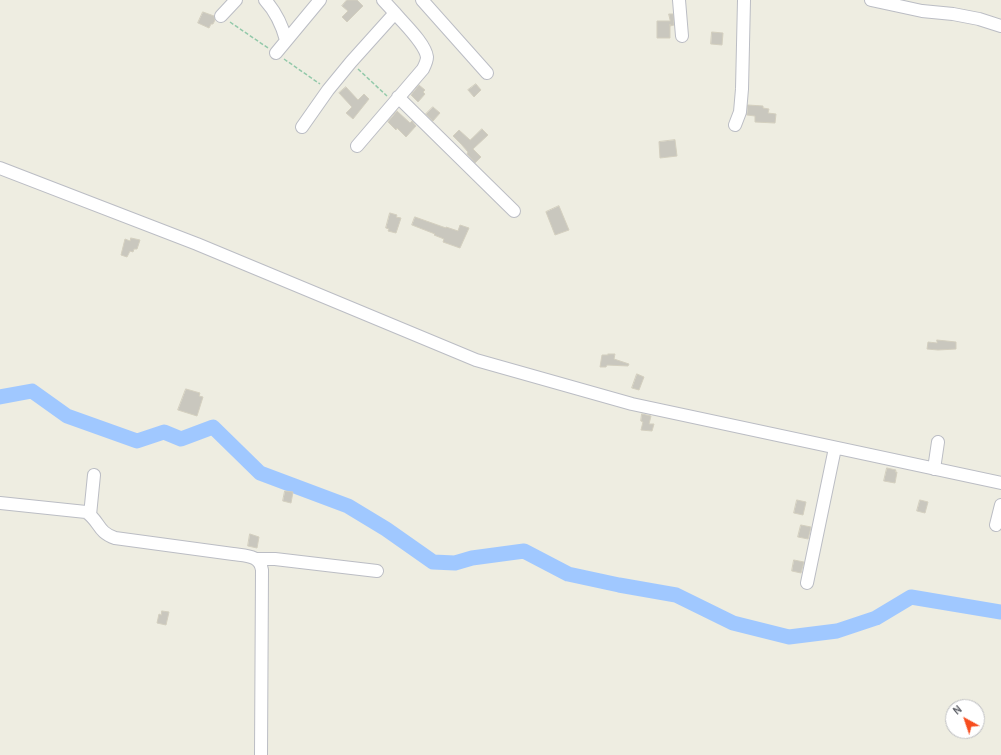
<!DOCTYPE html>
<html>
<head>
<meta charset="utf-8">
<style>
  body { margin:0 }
  #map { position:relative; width:1001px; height:755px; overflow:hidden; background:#eeede1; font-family:Karla,sans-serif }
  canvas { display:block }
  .north { position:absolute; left:945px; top:699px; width:40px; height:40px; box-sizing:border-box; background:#fff; border:1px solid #bdbec1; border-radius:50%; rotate:320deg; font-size:11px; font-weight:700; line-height:16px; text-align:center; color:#595c63 }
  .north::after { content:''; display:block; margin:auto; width:14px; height:18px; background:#f74d1e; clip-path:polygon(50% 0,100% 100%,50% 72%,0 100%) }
</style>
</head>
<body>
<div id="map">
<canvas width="1001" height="755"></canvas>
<div class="north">N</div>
</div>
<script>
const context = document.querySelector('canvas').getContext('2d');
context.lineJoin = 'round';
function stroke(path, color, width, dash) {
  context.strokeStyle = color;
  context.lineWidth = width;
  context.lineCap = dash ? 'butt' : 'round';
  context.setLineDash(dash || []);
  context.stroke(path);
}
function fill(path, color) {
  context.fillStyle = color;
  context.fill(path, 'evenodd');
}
const river = new Path2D(`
  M0,397L32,391L67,416L137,441L164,432L181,439L213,427L260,473L348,506L386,529L433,562L455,563L472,558L524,551L568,574L619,585L676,595L733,623L789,637L837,631L876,618L911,597L1001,612`);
const building = new Path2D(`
  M347,0H357L363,6L347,22L342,17L348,11L342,6Z
  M203,12L214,16L215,20L213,24H211L209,28L198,23Z
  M669,14H673L674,25L670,26V24V38H657V21H670Z
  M712,32L723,33L722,45L711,44Z
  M476,84L481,90L474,97L468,90Z
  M419,85L425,90L423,92L425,94L418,102L411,95Z
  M346,87L358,100L364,94L369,99L353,119L346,113L352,107L339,93Z
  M748,105L763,106V108L769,109L768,113L776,114L775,123L755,122V116L747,115Z
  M433,107L440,113L433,121L426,114Z
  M397,111L410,123L412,121L416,126L406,137L397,128L396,130L388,122Z
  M482,129L488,135L473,149L481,157L475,163L467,154L468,152L461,144L453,136L459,130L470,140Z
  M675,140L677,156L660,158L659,142Z
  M559,206L569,230L555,235L546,212Z
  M390,213L397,215L396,217L401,218L396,233L388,231L389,229L386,228Z
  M415,217L446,228V227L458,231L460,225L469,228L460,248L443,242L444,239L434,235L435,234L412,225Z
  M131,238L140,240L137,249H134L133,252L130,251L127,257L121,255L125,239L130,241Z
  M937,340L956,342V349L938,350L927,349L928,342L937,343Z
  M608,354H615L614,359L629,364L628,366L607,365L606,367H600L602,355H608Z
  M637,374L644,377L639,390L632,388Z
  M186,389L200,393L199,396L203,397L197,416L178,410Z
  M642,414L651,416L649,424H654L652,431L641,430L643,422L641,421Z
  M887,468L896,470L895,472H897L895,483L884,481Z
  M285,491L293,492L291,503L283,501Z
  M797,500L806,502L803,515L794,513Z
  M920,500L928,502L925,513L917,511Z
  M801,525L811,527L808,539L798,537Z
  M250,534L259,537L257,548L248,546Z
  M794,560L804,562L801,573L792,571Z
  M162,611L169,612L166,625L157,623L159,614L161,615Z`);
const path = new Path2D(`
  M230,22L268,48
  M284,59L320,84
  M358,69L387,96`);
const minor = new Path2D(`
  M265,0C276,12 282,25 286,40
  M383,0L395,13
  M422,0L487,73
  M679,0L682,36
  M871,0L922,11L953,14L979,19L1001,26
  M221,16L236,0
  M276,53L320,0
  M398,97L514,211
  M735,125L740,112L742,89L744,0
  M302,127L328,90L351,62L395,13C404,24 425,43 427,57C427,61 425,65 423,69L357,146
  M0,168L197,244L476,360L632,404L1001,483
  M934,469L938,442
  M0,503L86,512C100,521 97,532 115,538L233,554C246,556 260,555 262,570L261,755
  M90,515L94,475
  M996,525L1001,505
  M257,559H275L377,571
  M807,583L835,448`);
stroke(river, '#a0c8ff', 15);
fill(building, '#c9c7be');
stroke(building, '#d3cfbf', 1);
stroke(minor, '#bbbdc4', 14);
stroke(path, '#93c9aa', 1.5, [4, 2]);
stroke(minor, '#fff', 12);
</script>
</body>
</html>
